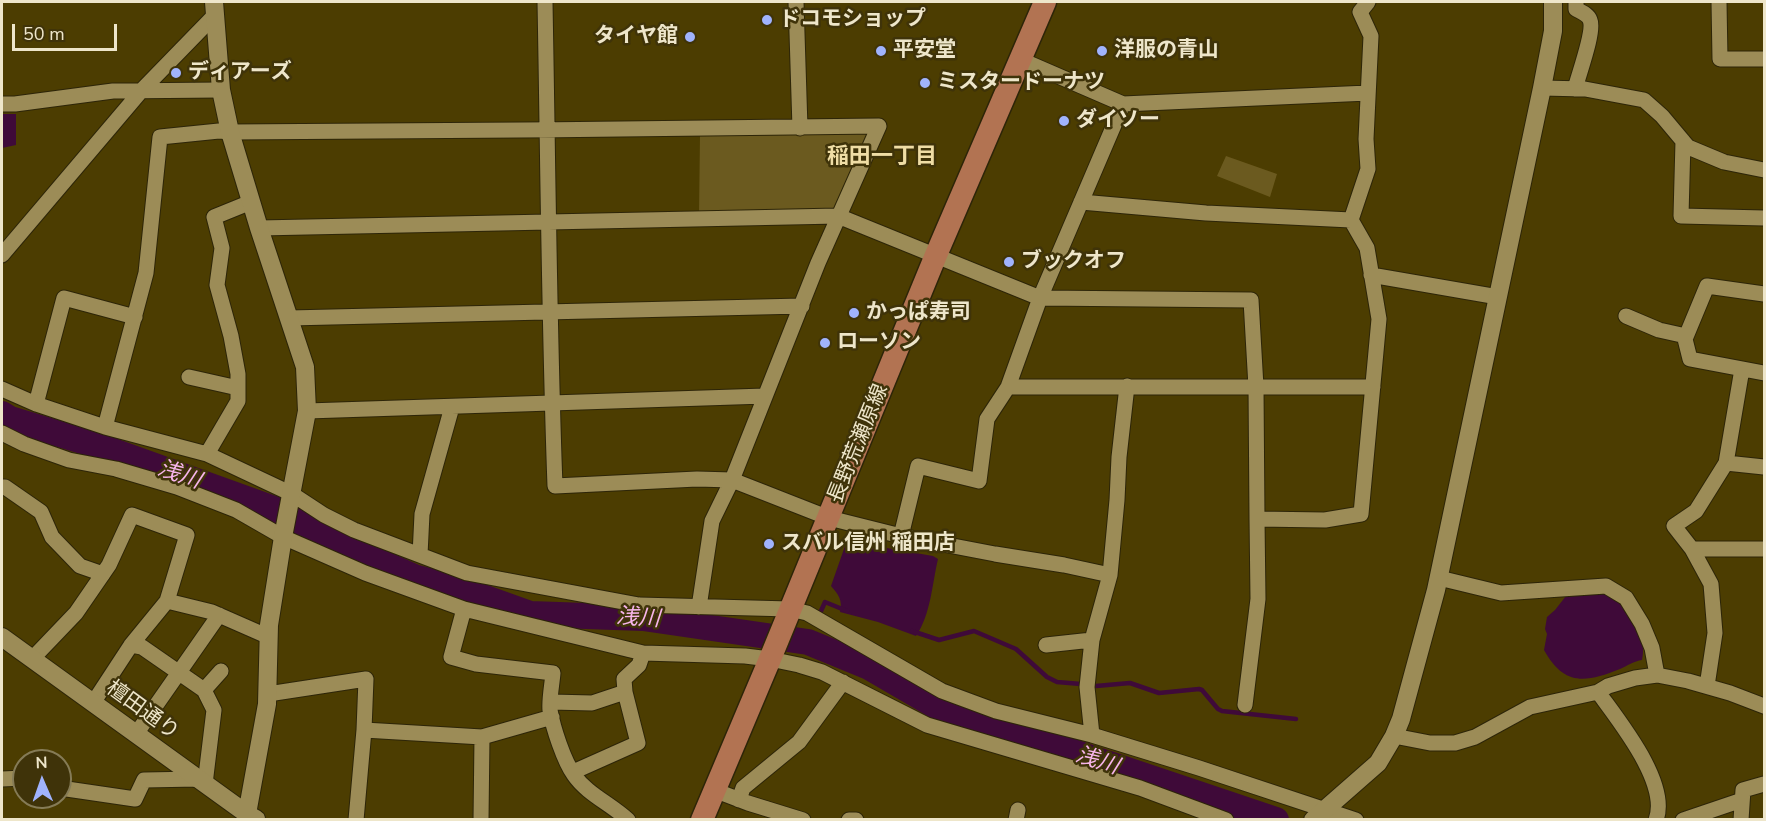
<!DOCTYPE html>
<html>
<head>
<meta charset="utf-8">
<style>
  body { margin:0 }
  #map { position:relative; width:1766px; height:821px; overflow:hidden; background:#4c3d01; font-family:"Nunito Sans",sans-serif }
  canvas { display:block }
  .frame { position:absolute; inset:0; border:3px solid #eee6ca; pointer-events:none }
  .north { position:absolute; left:12px; top:749px; width:60px; height:60px; box-sizing:border-box; background:#3f3309; border:2px solid #857b56; border-radius:50%; rotate:358deg; font-size:16px; font-weight:700; line-height:24px; text-align:center; color:#eee6ca }
  .north::after { content:''; display:block; margin:auto; width:21px; height:27px; background:#a0b3fd; clip-path:polygon(50% 0,100% 100%,50% 72%,0 100%) }
  .scale { position:absolute; left:12px; top:24px; width:105px; height:27px; box-sizing:border-box; border:3px solid #eee6ca; border-top:0; padding-left:8px; font-size:18px; line-height:21px; white-space:nowrap; color:#eee6ca; -webkit-text-stroke:4px #3f3309; paint-order:stroke }
</style>
</head>
<body>
<div id="map">
<canvas width="1766" height="821"></canvas>
<div class="frame"></div>
<div class="north">N</div>
<div class="scale">50 m</div>
</div>
<script>
const context = document.querySelector('canvas').getContext('2d');
context.lineJoin = 'round';
function fill(path, color) {
  context.fillStyle = color;
  context.fill(path, 'evenodd');
}
function stroke(path, color, width, dash) {
  context.strokeStyle = color;
  context.lineWidth = width;
  context.lineCap = dash ? 'butt' : 'round';
  context.setLineDash(dash || []);
  context.stroke(path);
}
function drawText(font, color, halo, rows, align = 'center') {
  context.font = font + ' "Nunito Sans","Noto Sans JP",sans-serif';
  context.lineWidth = 5;
  context.setLineDash([]);
  context.textBaseline = 'middle';
  context.strokeStyle = halo;
  context.fillStyle = color;
  for (const [text, x, y, turn = 0] of rows) {
    context.save();
    context.translate(x, y);
    context.rotate((+turn || 0) * Math.PI / 180);
    context.textAlign = isNaN(turn) ? turn : align;
    if (halo) context.strokeText(text, 0, 0);
    context.fillText(text, 0, 0);
    context.restore();
  }
}
const green = new Path2D(`
  M871,131L835,212L699,216L700,135Z
  M1226,156L1277,174L1270,197L1217,176Z`);
const water = new Path2D(`
  M2,114H16V145L2,148Z
  M858,543L933,556L938,559C932,584 931,614 916,636L878,622L840,612C843,600 838,594 831,586L845,546Z
  M1602,592C1624,604 1633,611 1640,635C1643,645 1644,650 1642,660C1634,661 1627,666 1620,669C1585,683 1564,686 1544,650L1547,634L1545,629L1547,617L1555,610L1566,596Z`);
const stream = new Path2D(`
  M821,611L825,602L847,611
  M912,631L939,640L974,631L1016,649L1047,677L1057,682L1081,684
  M810,642L811,635
  M1096,686L1130,683L1159,693L1199,689L1202,690L1218,709L1222,711L1296,719`);
const river = new Path2D(`
  M2,414L10,419L99,446L274,509L341,545L414,577L463,590L530,614L643,618L808,642L869,667L955,717L1020,734L1276,820`);
const minor = new Path2D(`
  M796,2L800,128
  M1719,2L1720,59H1764
  M1019,59L1123,104
  M1542,88L1585,89L1644,100L1662,116L1688,147L1724,162L1764,170
  M1575,89C1578,76 1595,31 1590,20C1588,14 1581,12 1576,9V2
  M2,104H15L113,91L221,90
  M1683,141L1681,216L1764,218
  M1081,202L1206,213L1351,220
  M1351,220L1368,169L1366,139L1371,36L1360,12L1368,2
  M259,228L838,216L1040,298L1251,300L1256,387L1257,519
  M2,255L142,90L214,16
  M1371,275L1498,297
  M1764,294L1707,286L1685,339L1690,359L1764,373
  M1626,316L1659,330L1686,336
  M289,318L802,306
  M189,377L238,388
  M1127,386L1119,457L1117,500L1110,575L1092,640L1087,687L1092,735L1199,768L1356,820
  M1008,387H1373
  M2,389L36,404L105,427L207,454L292,494L324,515L354,530L467,573L639,605L790,609L807,613L942,691L996,711L1092,735
  M36,404L64,298L135,317
  M307,411L765,396
  M105,427L146,273L160,137L219,131L230,132C446,130 663,130 879,126L818,263L732,480L697,479L555,486C549,325 548,163 545,2
  M2,433L24,444L69,460L116,469L177,487L236,510L283,537L365,573L464,609L643,653L745,656L770,659L799,665L822,672L927,725L1140,788L1226,820
  M207,454L238,401V374L231,336L217,285L222,248L214,217L251,202
  M1726,463L1764,467
  M2,487H5L41,512L52,537L80,566L103,574
  M1692,549H1764
  M420,555L422,514L452,407
  M1110,575L1064,565L995,554L901,536L918,466L979,481L987,419L1008,387L1040,298L1123,104L1368,93
  M1439,578L1501,593L1606,586L1626,598L1642,624L1652,648L1657,675
  M167,601L212,612L269,637
  M699,607L712,521L732,480L829,518L901,536
  M464,609L451,657L476,664L553,673C552,685 549,699 550,710C553,728 564,761 574,775C587,794 611,804 628,820
  M131,645L142,647L204,690
  M1046,645L1092,640
  M32,659L76,613L109,565L132,515L187,535L167,601L131,645L93,703
  M1707,686L1715,633L1711,584L1692,549L1674,526L1696,511L1726,463L1742,369
  M625,692L624,679L639,665L643,653
  M1598,692C1618,720 1670,783 1656,820
  M268,694L366,679L364,730
  M551,702L592,703L625,692L638,743L573,772
  M1245,705L1258,599L1257,519L1325,520L1361,514L1379,319L1367,248L1351,220
  M136,734L219,615
  M1394,736L1430,743H1455L1475,737L1530,707L1598,692L1608,686L1635,678L1657,675L1688,681L1730,693L1764,706
  M482,737L552,717
  M2,779L24,778
  M205,784L214,710L204,690L221,671
  M60,788L135,799L144,780L198,779
  M714,790L748,803L803,820
  M739,800L743,788L799,742L843,682
  M356,820L364,730L482,737L481,820
  M849,820H856
  M1016,820L1018,810
  M1683,820L1742,800
  M1741,820L1743,790L1764,784`);
const tertiary = new Path2D(`
  M214,2L221,90L230,132L259,228L305,367L307,411L283,537L269,625L267,704L247,814
  M2,637L247,814L256,819
  M1313,820L1378,763L1394,736L1401,719L1436,590L1542,88L1553,31V2`);
const primary = new Path2D(`
  M702,820L770,659L936,255L1045,2`);
const markers = [
  [767,20,6,"#a0b3fd"],
  [690,37,6,"#a0b3fd"],
  [881,51,6,"#a0b3fd"],
  [1102,51,6,"#a0b3fd"],
  [176,73,6,"#a0b3fd"],
  [925,83,6,"#a0b3fd"],
  [1064,121,6,"#a0b3fd"],
  [1009,262,6,"#a0b3fd"],
  [854,313,6,"#a0b3fd"],
  [825,343,6,"#a0b3fd"],
  [769,544,6,"#a0b3fd"]
];
const poiNames = [
  ["ドコモショップ",779,20],
  ["タイヤ館",678,37,"right"],
  ["平安堂",893,51],
  ["洋服の青山",1114,51],
  ["ディアーズ",188,73],
  ["ミスタードーナツ",937,83],
  ["ダイソー",1076,121],
  ["ブックオフ",1021,262],
  ["かっぱ寿司",866,313],
  ["ローソン",837,343],
  ["スバル信州 稲田店",781,544]
];
const streetNames = [
  ["長野荒瀬原線",859,444,-68],
  ["檀田通り",142,711,36]
];
const neighbourhoodNames = [
  ["稲田一丁目",882,158]
];
const waterNames = [
  ["浅川",179,476,19],
  ["浅川",638,619,4],
  ["浅川",1097,762,18]
];
fill(green, '#6b5a1f');
fill(water, '#3f0a39');
stroke(stream, '#3f0a39', 4.5);
stroke(river, '#3f0a39', 26);
stroke(minor, '#2d2508', 17);
stroke(tertiary, '#2d2508', 20);
stroke(primary, '#2d2508', 25);
stroke(minor, '#9c8c57', 15);
stroke(tertiary, '#9c8c57', 18);
stroke(primary, '#b27352', 22);
for (const [x, y, r, color] of markers) {
  const dot = new Path2D();
  dot.arc(x, y, r, 0, 2 * Math.PI);
  context.fillStyle = color;
  context.fill(dot);
  stroke(dot, '#3f3309', 2);
}
drawText('bold 21px', '#eee6ca', '#3f3309', poiNames, 'left');
drawText('21px', '#eee6ca', '#3f3309', streetNames);
drawText('bold 22px', '#efdda5', '#3f3309', neighbourhoodNames);
drawText('italic 22px', '#f7b5eb', '#3f3309', waterNames);
</script>
</body>
</html>
